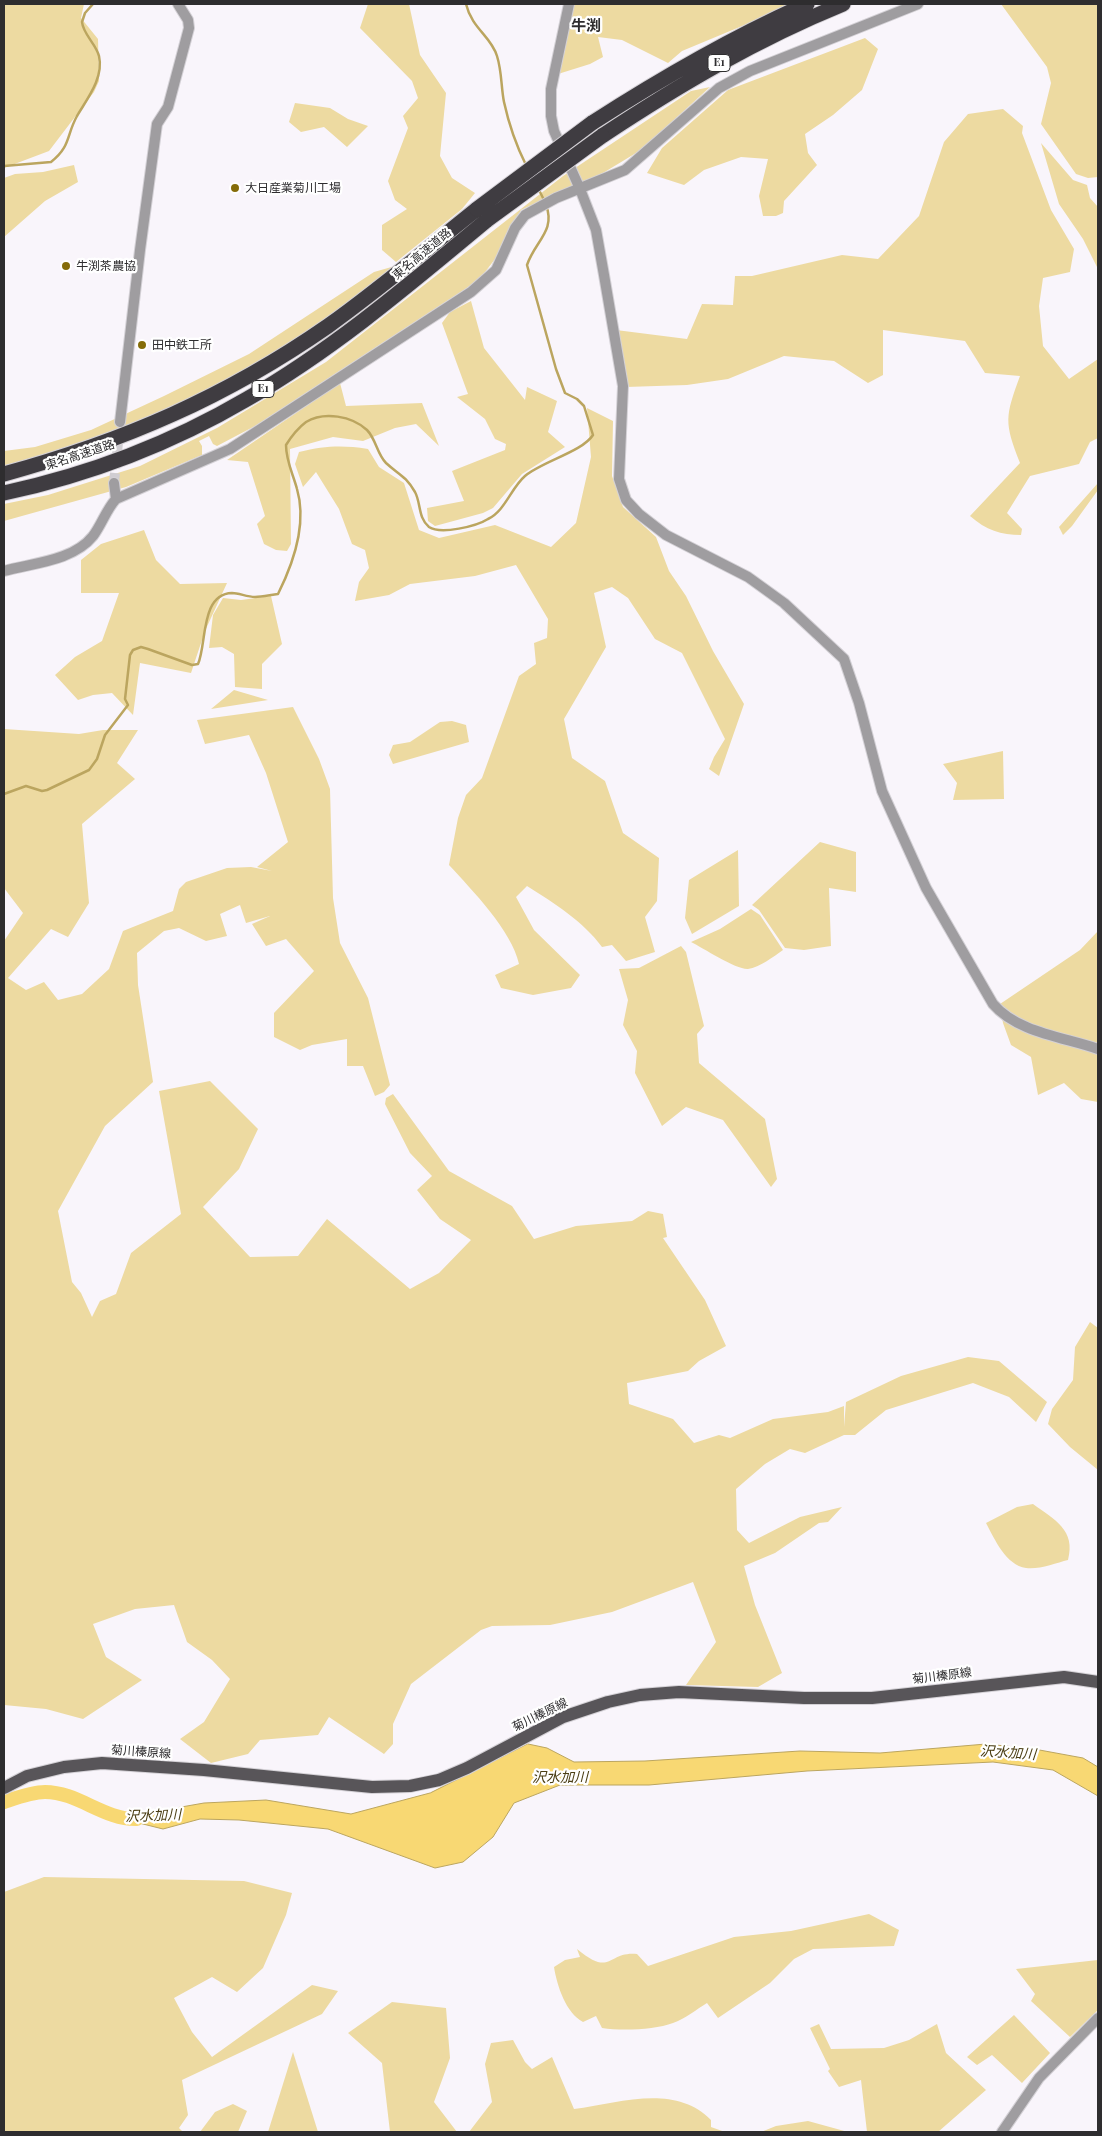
<!DOCTYPE html>
<html>
<head>
<meta charset="utf-8">
<style>
  body { margin:0 }
  #map { position:relative; width:1102px; height:2136px; overflow:hidden; background:#f9f5fb; font-family:"Playfair Display",serif }
  canvas { display:block }
  .frame { position:absolute; inset:0; border:5px solid #2e2d2f; pointer-events:none }
</style>
</head>
<body>
<div id="map">
<canvas width="1102" height="2136"></canvas>
<div class="frame"></div>
</div>
<script>
const context = document.querySelector('canvas').getContext('2d');
context.lineJoin = 'round';
function fill(path, color) {
  context.fillStyle = color;
  context.fill(path, 'evenodd');
}
function stroke(path, color, width, dash) {
  context.strokeStyle = color;
  context.lineWidth = width;
  context.lineCap = dash ? 'butt' : 'round';
  context.setLineDash(dash || []);
  context.stroke(path);
}
function drawText(font, color, halo, rows, align = 'center') {
  context.font = font + ' "Playfair Display","Noto Sans JP",serif';
  context.lineWidth = 4.5;
  context.setLineDash([]);
  context.textBaseline = 'middle';
  context.strokeStyle = halo;
  context.fillStyle = color;
  for (const [text, x, y, turn = 0] of rows) {
    context.save();
    context.translate(x, y);
    context.rotate((+turn || 0) * Math.PI / 180);
    context.textAlign = isNaN(turn) ? turn : align;
    if (halo) context.strokeText(text, 0, 0);
    context.fillText(text, 0, 0);
    context.restore();
  }
}
const green = new Path2D(`
  M4,4H84L81,18L98,39L99,81L94,92L49,151L4,168Z
  M368,4H409L420,55L446,93L440,156L452,178L475,193L462,209L396,262L382,250V225L407,209L395,200L388,181L408,128L403,116L418,98L412,81L360,28Z
  M574,4H795L682,51L668,63L622,40L598,37L603,57L590,64L558,74Z
  M1001,4H1098V177L1088,178L1076,174L1041,124L1051,83L1047,67Z
  M865,38L878,49L862,90L833,115L805,134L808,153L817,165L784,201L783,213L776,216H763L759,196L768,159L741,157L704,170L684,185L647,173L662,148L728,90Z
  M710,87L641,150L603,173L521,210L495,259L479,280L255,426L217,446L213,444L209,436L199,441L202,446V455L126,487L4,521V504L48,495L140,466L217,428L326,362L563,176L691,91Z
  M295,103L330,108L348,119L368,126L347,147L324,127L301,132L289,122Z
  M1003,109L1023,126L1022,133L1051,210L1074,249L1070,272L1043,278L1039,306L1043,346L1069,379L1098,359V438L1090,442L1079,464L1030,476L1007,513L1022,529L1021,535C1001,535 986,530 970,516L1020,463C1004,422 1005,417 1020,376L985,373L965,341L883,330V375L868,383L834,361L784,356L728,379L687,385L626,387L616,330L687,339L702,304L733,305L735,276H752L842,255L878,259L919,216L944,142L968,114Z
  M1041,143L1073,180L1087,185L1090,198L1098,207V269L1083,239L1059,204Z
  M74,165L78,182L45,201L4,237V178L15,174L43,172Z
  M395,266C335,312 275,358 208,394C143,427 72,449 4,474V451L35,447L91,430L164,396L249,354L374,272Z
  M471,301L484,348L525,400L527,387L557,401L548,432L565,447L522,474L493,508L483,513L435,526L428,521L427,508L464,501L452,471L505,450L506,444L495,439L485,419L457,397L468,394L442,323L450,312Z
  M340,383L346,406L422,403L439,446L416,424L395,428L363,441L333,437L290,449L291,544L287,551L276,550L264,544L257,524L265,516L248,462L227,460Z
  M587,408L613,421L612,476L623,507L656,537L669,571L686,596L713,651L744,704L719,776L709,769L714,757L725,739L682,653L655,639L628,598L612,587L594,593L606,647L564,719L572,758L605,781L623,833L659,858L657,901L645,917L655,952L626,961L612,945L602,947C583,921 554,903 527,886L516,897L534,930L580,975L571,988L533,995L501,988L495,975L519,964C512,931 472,890 449,865L458,818L466,795L482,778L519,676L536,664L534,643L547,638L548,619L516,565L475,576L410,584L389,595L355,601L359,582L369,568L365,550L352,544L339,509L316,472L303,487L295,464L299,452C325,446 341,445 368,449L379,467L404,483L419,530L439,538L495,525L551,547L576,523L591,457Z
  M1098,483V490L1072,526L1063,535L1059,527Z
  M144,530L156,560L180,584L227,583L205,631L191,673L140,663L133,715L112,693L93,695L78,700L55,675L75,657L102,641L119,593H81V560L101,544Z
  M271,596L282,644L262,664V689L235,687L234,654L222,647L209,648L213,615L223,598L241,600Z
  M234,690L268,700L211,709Z
  M293,707L319,759L330,789L333,898L340,943L368,998L390,1085L384,1092L375,1096L363,1066H347V1039L312,1045L300,1050L274,1037V1013L314,971L286,939L266,946L252,924L270,916L246,923L240,905L220,914L227,936L206,941L179,928L164,931L137,953L138,985L153,1082L105,1126L58,1211L72,1282L81,1293L92,1317L100,1301L116,1294L131,1253L181,1214L159,1091L210,1081L258,1129L239,1169L203,1207L250,1257L298,1256L327,1219L410,1289L439,1273L471,1240L440,1219L417,1190L432,1176L410,1153L385,1104L386,1098L393,1094L449,1171L512,1206L534,1239L576,1226L632,1221L648,1211L663,1214L667,1237L663,1238L705,1300L726,1346L699,1361L688,1371L627,1383L629,1404L673,1419L694,1443L719,1435L730,1438L773,1419L828,1412L844,1406V1427L846,1402L901,1376L968,1357L999,1361L1047,1402L1036,1422L1009,1397L973,1383L886,1410L855,1435H844L805,1453L790,1449L765,1464L736,1489L737,1530L749,1543L800,1517L842,1507L828,1522L819,1523L775,1553L744,1566L755,1605L782,1673L758,1687L686,1685L716,1642L693,1582L612,1612L550,1625L492,1626L481,1630L411,1684L393,1724V1744L384,1754L329,1717L318,1735L260,1740L248,1754L211,1763L180,1739L204,1722L230,1679L212,1660L187,1642L174,1605L135,1609L93,1624L106,1657L142,1680L83,1719L46,1709L4,1705V941L23,913L4,888V729L79,734L103,730H138L117,763L135,779L82,824L89,903L68,937L51,929L8,978L26,990L44,982L58,1000L82,994L109,969L123,931L173,911L179,889L186,882L227,868L251,867L272,871L257,867L288,842L266,773L249,735L205,744L197,720Z
  M452,721L466,725L469,742L393,764L389,755L393,745L410,742L440,722Z
  M1003,751L1004,799L953,800L957,783L943,764Z
  M820,842L856,852V892L829,888L831,946L804,950L785,948L759,910L752,905Z
  M738,850L739,906L692,934L685,918L689,880Z
  M751,909L760,915L783,950C773,957 760,967 748,969C737,970 703,948 691,942L720,929Z
  M1098,931V1102L1081,1099L1064,1083L1038,1095L1031,1057L1011,1045L1003,1023L1000,1004L1080,950Z
  M681,946L686,952L704,1026L697,1034L699,1063L765,1119L777,1179L771,1187L723,1120L686,1107L662,1126L635,1073L637,1051L623,1025L628,1000L619,969L639,968Z
  M1090,1322L1098,1328V1470L1070,1447L1048,1424L1052,1409L1073,1380L1075,1347Z
  M1033,1504C1055,1520 1076,1530 1068,1560C1056,1563 1038,1570 1026,1568C1006,1565 995,1540 986,1523L1017,1507Z
  M44,1877L244,1881L292,1893L286,1915L263,1968L237,1992L212,1977L174,1998L192,2032L212,2057L312,1985L338,1991L322,2014L182,2080L188,2115L179,2128L183,2132H4V1892Z
  M869,1914L899,1930L894,1946L813,1949L794,1959L770,1983L718,2018L707,2003C697,2009 685,2019 673,2023C655,2030 621,2031 602,2028L596,2016L583,2022C566,2013 557,1986 554,1967L565,1960L580,1957L577,1949C612,1978 607,1951 637,1954L648,1966L734,1937L791,1931Z
  M1098,1960V2010L1070,2037L1031,2001L1035,1994L1016,1969Z
  M392,2002L446,2008L450,2058L434,2102L457,2132H390L382,2063L348,2033Z
  M1014,2015L1050,2053L1022,2083L992,2055L977,2065L967,2057Z
  M819,2024L831,2049L884,2048L909,2040L937,2024L946,2053L986,2090L938,2132H867L861,2080L839,2087L828,2071L830,2069L810,2028Z
  M513,2040L525,2062L532,2069L552,2057L574,2109C619,2103 675,2083 711,2120V2127L725,2132H469L492,2102L485,2064L491,2043Z
  M293,2052L318,2132H268Z
  M233,2104L247,2111L238,2132H200L215,2112Z
  M808,2121L848,2132H761L776,2126Z`);
const water = new Path2D(`
  M528,1744L547,1748L574,1762L645,1761L800,1751L880,1753L986,1744L1034,1749L1083,1758L1098,1767V1796L1053,1770L993,1762L807,1771L649,1785H560L514,1803L493,1837L463,1862L435,1868L328,1829L239,1820L200,1819L163,1829L119,1818L204,1803L266,1800L351,1814L430,1793Z`);
const stream = new Path2D(`
  M466,4C472,29 491,36 497,56C502,72 501,87 504,102C509,125 516,145 526,165
  M4,166L51,162C71,146 66,136 77,116C87,99 104,78 99,56C96,44 83,34 82,22L85,13L93,4
  M539,190L544,200
  M4,794L26,786L42,791L47,790L89,770L97,759L105,735L128,705L125,699L130,655L133,650L141,647L148,649L192,665L198,664C207,644 200,594 232,593C239,593 247,597 255,597C262,597 270,595 278,594C293,564 307,523 297,489C293,474 286,461 286,445C291,437 298,428 306,422C324,411 352,416 367,430C376,439 377,454 386,463C399,475 405,475 415,492C421,503 418,518 429,527C441,535 477,526 488,519C505,511 511,488 525,476C543,461 582,452 593,435L584,406L577,399L565,393L556,369L527,265C535,241 556,231 546,205`);
const river = new Path2D(`
  M4,1802C16,1798 32,1792 45,1792C78,1792 104,1820 137,1819`);
const minorTunnel = new Path2D(`
  M114,483L119,432`);
const minor = new Path2D(`
  M569,4L551,89V116L554,131L580,189L596,230L604,275L623,386L619,479L626,500L639,514L666,535L748,577L784,603L844,659L859,703L882,791L926,888L993,1004C1018,1033 1064,1037 1098,1049
  M120,422L140,250L157,124L168,107L189,28L188,20L178,4
  M114,483L116,499
  M4,571C33,563 73,561 93,536C102,524 106,510 116,499L230,449L471,292L496,270L515,228L525,215L556,198L625,170L719,88L750,71L918,4
  M1002,2132L1039,2078L1098,2018`);
const major = new Path2D(`
  M4,1788L27,1776L64,1767L102,1763L204,1770L372,1787L410,1786L439,1780L467,1768L563,1717L608,1702L640,1695L679,1692L804,1698H872L1064,1677L1098,1682`);
const highway = new Path2D(`
  M592,123C662,78 731,38 807,4
  M602,136C679,85 757,39 843,4
  M4,474C124,441 226,397 328,326C380,289 428,248 477,209
  M4,493C88,475 172,443 247,399C334,349 410,284 487,220`);
const highwayBridge = new Path2D(`
  M477,209L592,123
  M487,220L602,136`);
const markers = [
  [235,188,5,"#856c09"],
  [66,266,5,"#856c09"],
  [142,345,5,"#856c09"]
];
const shields = [
  [719,63,22],
  [263,389,22]
];
const shieldNames = [
  ["E1",719,63],
  ["E1",263,389]
];
const poiNames = [
  ["大日産業菊川工場",245,188],
  ["牛渕茶農協",76,266],
  ["田中鉄工所",152,345]
];
const streetNames = [
  ["東名高速道路",422,254,-40],
  ["東名高速道路",80,455,-18],
  ["菊川榛原線",942,1676,-7],
  ["菊川榛原線",540,1715,-26],
  ["菊川榛原線",141,1752,4]
];
const waterNames = [
  ["沢水加川",1008,1753,4],
  ["沢水加川",560,1778],
  ["沢水加川",153,1816,-2]
];
const quarterNames = [
  ["牛渕",586,26]
];
fill(green, '#eddaa1');
fill(water, '#f8d873');
stroke(water, '#bba55f', 1);
stroke(stream, '#bba55f', 2.5);
stroke(river, '#f8d873', 14);
stroke(minorTunnel, '#d0cdd2', 10, [10, 5]);
stroke(minor, '#d4d1d6', 12);
stroke(major, '#d4d1d6', 14);
stroke(highway, '#d4d1d6', 17);
stroke(minor, '#9f9da0', 10);
stroke(major, '#585559', 12);
stroke(highway, '#3f3c41', 15);
stroke(highwayBridge, '#d4d1d6', 17, []);
stroke(highwayBridge, '#3f3c41', 15);
for (const [x, y, r, color] of markers) {
  const dot = new Path2D();
  dot.arc(x, y, r, 0, 2 * Math.PI);
  context.fillStyle = color;
  context.fill(dot);
  stroke(dot, '#fff', 2);
}
for (const [x, y, w] of shields) {
  const box = new Path2D();
  box.roundRect(x - w / 2, y - 8.5, w, 17, 4);
  context.fillStyle = '#fff';
  context.fill(box);
  stroke(box, '#2e2d2f', 1);
}
drawText('bold 11px', '#2e2d2f', null, shieldNames);
drawText('12px', '#2e2d2f', '#fff', poiNames, 'left');
drawText('12px', '#2e2d2f', '#fff', streetNames);
drawText('italic 14px', '#4b3e14', '#fff', waterNames);
drawText('bold 15px', '#2e2d2f', '#fff', quarterNames);
</script>
</body>
</html>
